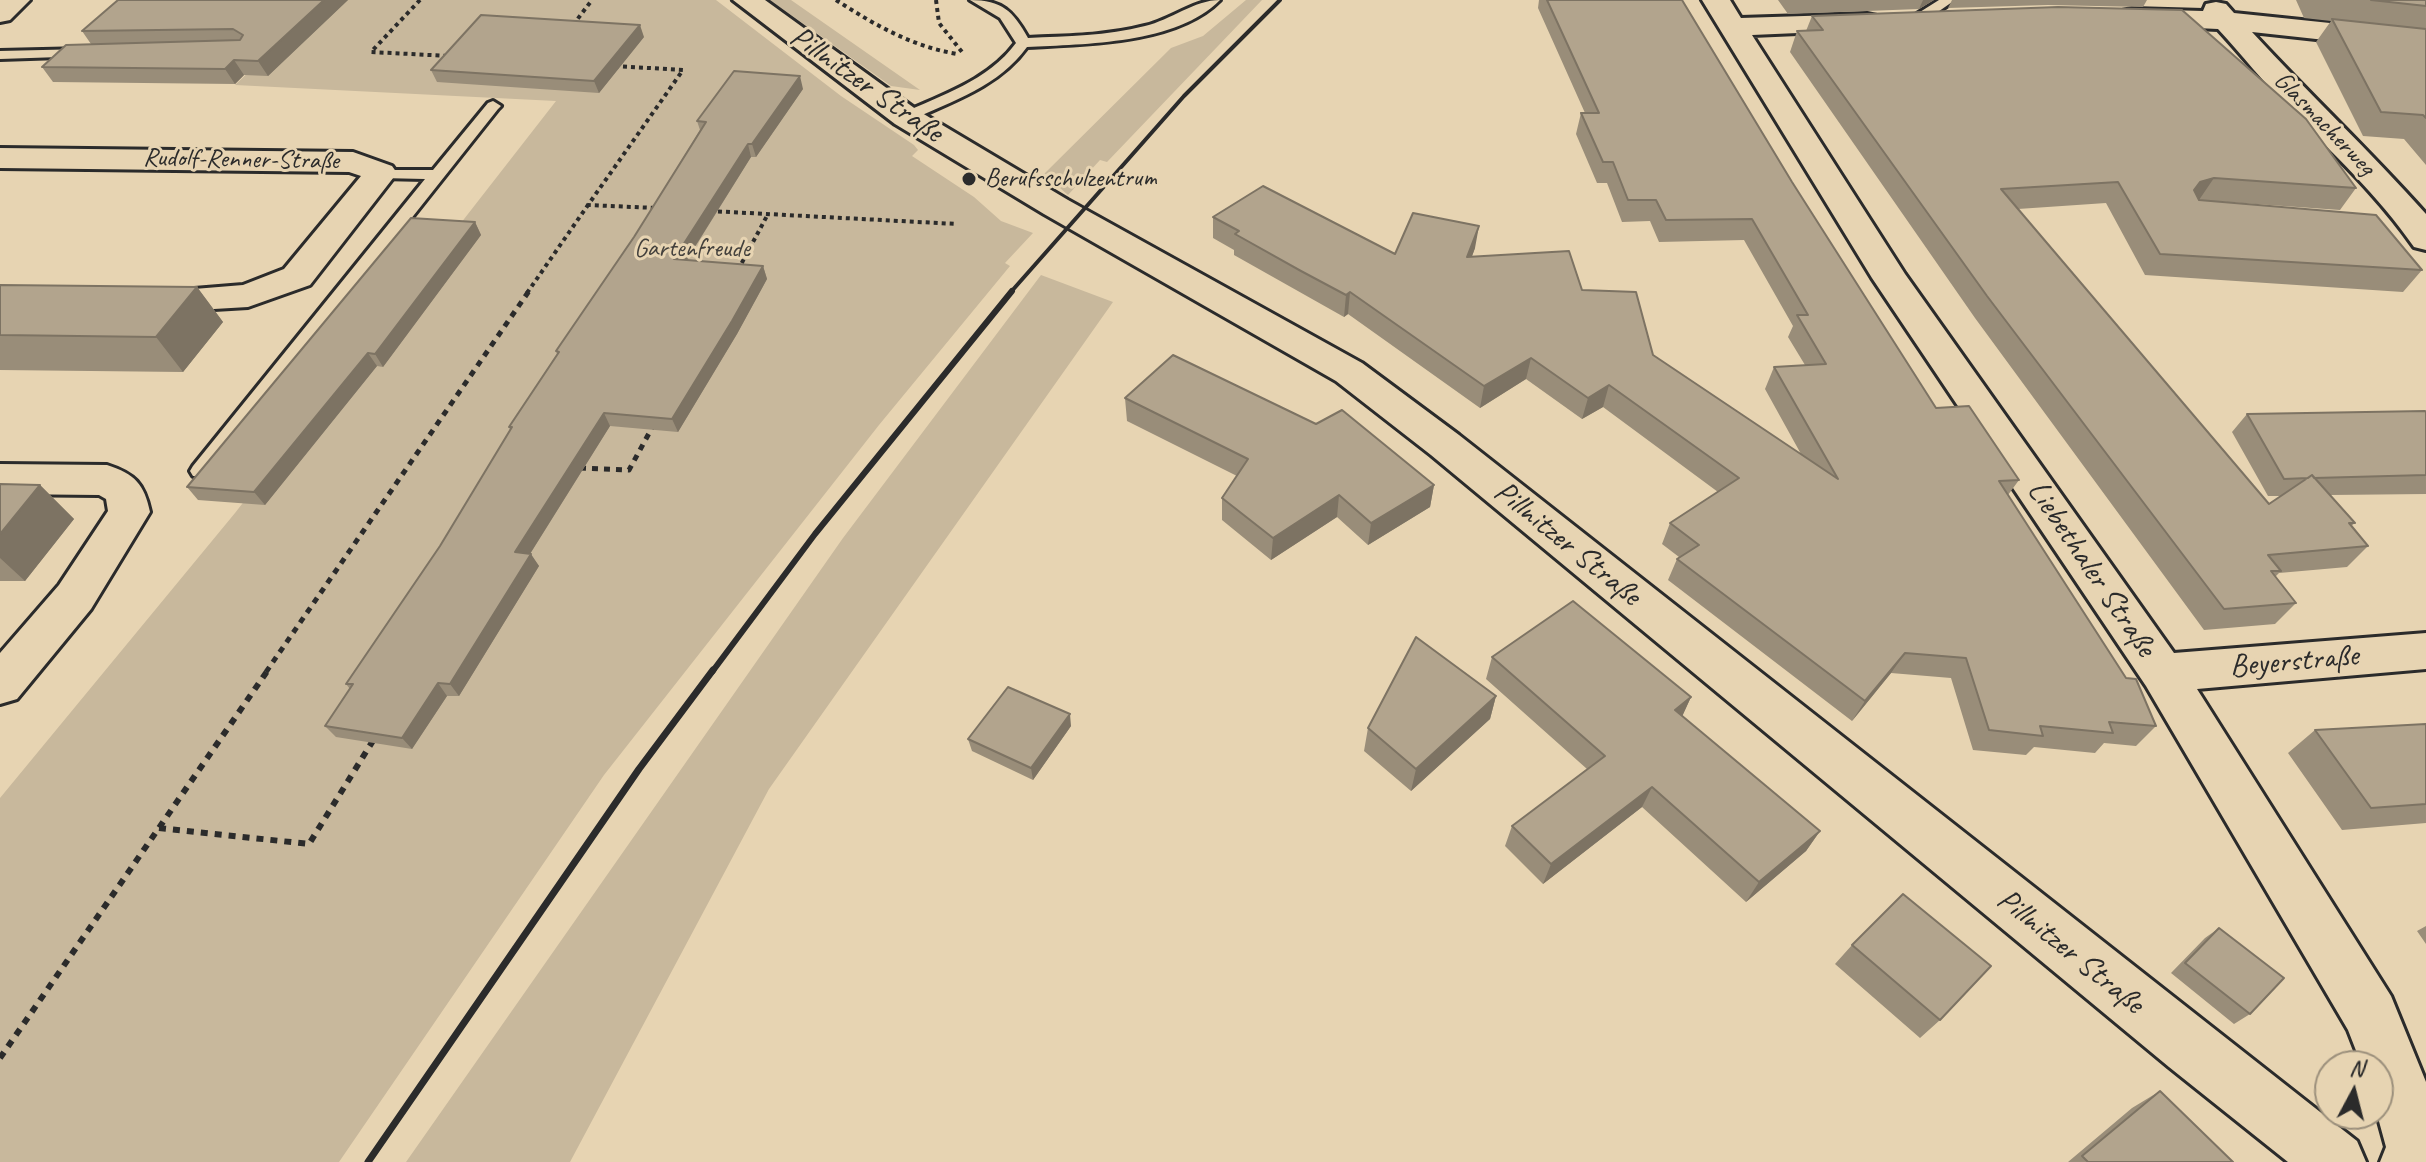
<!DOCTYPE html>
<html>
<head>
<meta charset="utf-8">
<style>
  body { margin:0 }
  #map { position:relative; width:2426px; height:1162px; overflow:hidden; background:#e7d4b2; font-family:Caveat,sans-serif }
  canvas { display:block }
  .north { position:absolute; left:2314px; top:1050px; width:80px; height:80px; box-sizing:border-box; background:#e7d4b2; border:2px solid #9c907c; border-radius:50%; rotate:7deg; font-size:22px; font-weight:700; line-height:32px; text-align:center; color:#2b2b2b }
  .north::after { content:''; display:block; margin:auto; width:28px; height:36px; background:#2b2b2b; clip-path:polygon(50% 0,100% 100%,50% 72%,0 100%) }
</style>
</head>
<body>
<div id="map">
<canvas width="2426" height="1162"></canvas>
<div class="north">N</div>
</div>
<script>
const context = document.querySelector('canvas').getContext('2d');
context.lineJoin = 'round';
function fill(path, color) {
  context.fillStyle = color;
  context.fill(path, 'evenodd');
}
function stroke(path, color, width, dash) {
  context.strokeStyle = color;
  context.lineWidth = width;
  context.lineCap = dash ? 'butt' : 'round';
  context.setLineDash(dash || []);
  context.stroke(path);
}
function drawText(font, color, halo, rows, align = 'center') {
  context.font = font + ' Caveat,sans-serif';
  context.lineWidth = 6;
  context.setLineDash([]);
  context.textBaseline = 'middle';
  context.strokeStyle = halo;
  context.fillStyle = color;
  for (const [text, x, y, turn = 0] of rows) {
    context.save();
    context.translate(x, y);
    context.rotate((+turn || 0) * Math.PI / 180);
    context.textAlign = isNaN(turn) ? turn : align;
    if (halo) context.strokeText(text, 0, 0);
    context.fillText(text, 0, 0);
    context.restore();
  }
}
const green = new Path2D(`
  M325,0H716L841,96L914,145L918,150L912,156L974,197L1001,221L1033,233L1005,263L1010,266L879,425L604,775L339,1162H0V798L235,513L556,101L235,85Z
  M770,0H791L920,90L891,86Z
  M1246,0H1262L1107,162L1100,160L1068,195L1044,174L1171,48L1203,36Z
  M1041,275L1113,302L769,789L570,1162H406L843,538Z`);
const pathFar2 = new Path2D(`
  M420,0L371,52L449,56
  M836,0C875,25 911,46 957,54
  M936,0L939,23L962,52
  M573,25L592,0
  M615,66L683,70L588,205L656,208
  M710,211L957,224
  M738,270L768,214
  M527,293L588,205`);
const pathFar1 = new Path2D(`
  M580,468L629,470L653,426
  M266,672L529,291`);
const path = new Path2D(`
  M159,828L309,844L374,739
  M0,1058L268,670`);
const service = new Path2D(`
  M970,0C1002,0 1013,11 1028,38C1067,36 1107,36 1145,26C1171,20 1194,0 1220,0C1177,44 1085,44 1027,47C999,86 953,101 911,120H901V114C941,95 988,81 1016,43L1000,18Z
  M1939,0H1955L1922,23H1912V17Z
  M85,49L90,50V56L0,59V51Z
  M493,101L501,106L498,109L207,476H193L190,471L193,466L425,179L381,178L373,173L375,170H433L488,103Z`);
const minor = new Path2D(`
  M0,0H30L10,20L0,22Z
  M1702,0H1730L1741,18L1867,14L1877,16L1881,22L1877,28L1867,30L1752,35L1905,274L2174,653L2426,633V669L2197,689L2391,996L2426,1082V1162H2380L2386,1147L2377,1114L2378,1066H2362L2348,1030L2146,686L1872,278Z
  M2216,2L2226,4L2234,13L2426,33V51L2252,32C2309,94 2370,151 2426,214V250L2414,247C2378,195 2333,154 2289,108C2264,83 2242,55 2218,29L2132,25L2122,23L2118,17L2122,11L2132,9L2203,11L2206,4Z
  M0,148L353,152L392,166L397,173L310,285L248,307L146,313L133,310L128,302L133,294L243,285L284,269L361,176L349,172L0,168Z
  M0,464L107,465C135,474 144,484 150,512L91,609L17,699L0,704V653L59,585L108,511L106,499L99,495L0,494Z`);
const tertiary = new Path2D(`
  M733,0H765L917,110L1068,200L1362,363L1459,435L2357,1141L2366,1162H2288L2169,1067L1431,455L1336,381L1044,214L895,124Z`);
const railFar2 = new Path2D(`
  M1010,293L1184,96L1280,0`);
const railFar1 = new Path2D(`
  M712,672L815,534L1012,291`);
const rail = new Path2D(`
  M368,1162L639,769L713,670`);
const wall = new Path2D(`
  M118,0H348L268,76L244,75L235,84L53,82L42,67L91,44L82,31Z
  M1539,0H1682L1792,182L1936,408L2019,480L2008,495L2156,726L2136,746L2104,743L2095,753L2034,747L2026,755L1973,750L1951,678L1891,673L1852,721L1668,580L1677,559L1679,557L1662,544L1670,523L1718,492L1603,407L1582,419L1526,379L1480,408L1348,314L1344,317L1234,255V250L1213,238V217L1395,254L1475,248L1472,256L1582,290L1653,355L1801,454L1765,389L1774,367L1805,365L1788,337L1793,326L1744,240L1659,242L1650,221L1622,222L1607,183H1597L1576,134L1581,113H1585L1538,8Z
  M1778,0H1934L1919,9L1788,14Z
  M1952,0H2147L2143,7L2048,5L1948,8Z
  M2296,0H2426V165L2404,139L2363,136L2316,42L2331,21L2304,18Z
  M1812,16L2356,188L2340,210L2199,200L2422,270L2403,292L2145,275L2106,203L2018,209L2269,504L2281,496H2268L2232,432L2247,414L2426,412V494L2330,495L2355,523L2351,526L2368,546L2347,567L2279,573L2275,577L2296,603L2275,624L2204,630L1975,318L1790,52L1797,31H1806Z
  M644,37L599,93L437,82L431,70Z
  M803,89L756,157H751L687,260L763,266L767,279L737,334L678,432L610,426L530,554L539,566L459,696H447L412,749L336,737L325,726L350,689L346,684L440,546L510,430L509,427L557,354L556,351L634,237L700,130L697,121Z
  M475,222L481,235L383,367L377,366L265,505L198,500L187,487Z
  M0,285L197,287L223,322L183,372L0,370Z
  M1125,398L1434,485L1430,507L1368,545L1337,517L1271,560L1222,520V498L1237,476L1127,421Z
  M0,484L40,485L74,519L25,581H0Z
  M1492,657L1691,697L1682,716L1820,831L1806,851L1746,902L1642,807L1543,884L1505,846L1512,826L1587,769L1486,679Z
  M1496,696L1490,719L1411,791L1364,751L1368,728Z
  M2426,724V823L2342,830L2288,753L2315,730Z
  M1071,726L1033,780L972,751L968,739Z
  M2426,926V944L2417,931Z
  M2219,928L2250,1014L2234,1024L2171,973L2205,938Z
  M1852,945L1940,1020L1920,1038L1835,964Z
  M2160,1091L2233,1162H2068L2132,1108Z`);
const shadedWall = new Path2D(`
  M324,0H348L268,76L258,61Z
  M1923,0H1934L1919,9Z
  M640,25L644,37L599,93L594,81Z
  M234,60L244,75L235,84L225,69Z
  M800,76L803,89L756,157L752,144Z
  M748,144L751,157L679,272L674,259Z
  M2214,178L2199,200L2194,190L2200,182Z
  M475,222L481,235L383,367L375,354Z
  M1479,226L1475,248L1464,278L1467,257Z
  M763,266L767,279L737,334L678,432L672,419Z
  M197,287L223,322L183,372L156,337Z
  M1350,292L1348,314L1344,317L1346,295Z
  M368,353L377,366L265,505L254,492Z
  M1531,358L1526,379L1480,408L1484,386Z
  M1609,385L1603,407L1582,419L1588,398Z
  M604,413L610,426L523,565L515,552Z
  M40,485L74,519L25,581L0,558V534Z
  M1434,485L1430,507L1368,545L1371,523Z
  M1339,495L1337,517L1271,560L1273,538Z
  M531,554L539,566L459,696L450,684Z
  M1905,653L1891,673L1852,721L1865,701Z
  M438,683L447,696L412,749L402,738Z
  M1496,696L1490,719L1411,791L1416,769Z
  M1691,697L1681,719L1675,710Z
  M1070,714L1071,726L1033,780L1031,768Z
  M1652,787L1642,807L1543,884L1551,864Z
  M1820,831L1806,851L1746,902L1759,882Z`);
const building = new Path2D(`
  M118,0H324L258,61L234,60L225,69L42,67L66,45L240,40L243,35L233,29L82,31Z
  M1547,0H1682L1792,182L1936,408L1969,406L2019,480L1999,481L2126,678L2136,679L2156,726L2109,722L2113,733L2040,726L2043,736L1989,730L1966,658L1905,653L1865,701L1677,559L1699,545L1670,523L1739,478L1609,385L1588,398L1531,358L1484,386L1350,292L1346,295L1301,271L1235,234L1239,231L1213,217L1263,186L1395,254L1413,213L1479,226L1467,257L1569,251L1582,290L1636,292L1653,355L1838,479L1774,367L1826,364L1797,315H1808L1752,219L1666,220L1656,200H1628L1613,162H1603L1581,113H1599Z
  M2371,0H2426V6Z
  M2058,7L2182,10L2306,119L2356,188L2214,178L2200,182L2194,190L2199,200L2376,215L2422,270L2160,254L2118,182L2001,189L2269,504L2312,475L2355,523H2349L2368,546L2268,555L2281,571H2271L2296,603L2224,609L1987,296L1797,31L1823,30L1812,16Z
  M481,15L640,25L594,81L431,70Z
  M2332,19L2426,29V118L2423,115L2381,112Z
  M734,71L800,76L752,144H748L674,259L763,266L732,321L672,419L604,413L515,552L531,554L450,684L438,683L402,738L325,726L353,684H346L440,546L512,427H509L559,352L556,351L634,237L706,122L697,121Z
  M411,218L475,222L375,354L368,353L254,492L187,487Z
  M0,285L197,287L156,337L0,335Z
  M1173,355L1316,424L1342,410L1434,485L1371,523L1339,495L1273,538L1222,498L1248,459L1125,398Z
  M2425,411L2426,412V475L2314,478L2312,475L2308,478L2284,479L2247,414Z
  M0,484L40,485L0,534Z
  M1573,601L1691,697L1675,710L1820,831L1759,882L1652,787L1551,864L1512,826L1605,756L1492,657Z
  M1416,637L1496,696L1416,769L1368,728Z
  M1008,687L1070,714L1031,768L968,739Z
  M2426,724V804L2371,808L2315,730Z
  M1903,894L1991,966L1940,1020L1852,945Z
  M2219,928L2284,978L2250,1014L2185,963Z
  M2160,1091L2233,1162H2088L2082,1156Z`);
const markers = [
  [969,179,8,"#2b2b2b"]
];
const farStreetnames = [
  ["Glasmacherweg",2324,124,46],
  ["Rudolf-Renner-Straße",241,160,1]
];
const farPoinames = [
  ["Berufsschulzentrum",985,179]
];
const farParknames = [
  ["Gartenfreude",692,249]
];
const streetNames = [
  ["Pillnitzer Straße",866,85,35],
  ["Pillnitzer Straße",1567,544,39],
  ["Liebethaler Straße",2091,569,56],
  ["Beyerstraße",2294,662,-5],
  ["Pillnitzer Straße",2070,952,39]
];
fill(green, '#c8b89c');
stroke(service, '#2b2b2b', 6);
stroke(minor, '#2b2b2b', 6);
stroke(tertiary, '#2b2b2b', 6);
stroke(pathFar2, '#2b2b2b', 4, [4, 4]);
stroke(pathFar1, '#2b2b2b', 5, [6, 6]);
stroke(path, '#2b2b2b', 6, [7, 7]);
fill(service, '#e7d4b2');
fill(minor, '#e7d4b2');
fill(tertiary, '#e7d4b2');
stroke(railFar2, '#2b2b2b', 4);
stroke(railFar1, '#2b2b2b', 6);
stroke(rail, '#2b2b2b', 7);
fill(wall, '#998d79');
fill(shadedWall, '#7d7363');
fill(building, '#b2a48d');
stroke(building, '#7d7363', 2);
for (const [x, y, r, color] of markers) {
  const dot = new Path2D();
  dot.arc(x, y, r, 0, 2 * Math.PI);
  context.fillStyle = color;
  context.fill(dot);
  stroke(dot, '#e7d4b2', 3);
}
drawText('26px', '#2b2b2b', '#e7d4b2', farStreetnames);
drawText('26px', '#2b2b2b', '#e7d4b2', farPoinames, 'left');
drawText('26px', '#43403c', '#e7d4b2', farParknames);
drawText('32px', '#2b2b2b', '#e7d4b2', streetNames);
</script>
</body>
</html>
